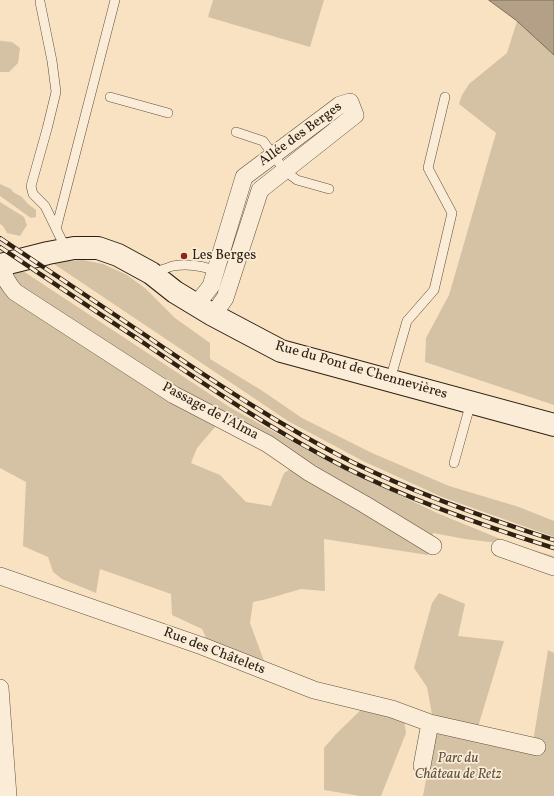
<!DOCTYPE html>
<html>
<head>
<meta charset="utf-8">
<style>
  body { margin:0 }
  canvas { display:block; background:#f8e2c2 }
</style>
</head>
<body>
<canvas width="554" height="796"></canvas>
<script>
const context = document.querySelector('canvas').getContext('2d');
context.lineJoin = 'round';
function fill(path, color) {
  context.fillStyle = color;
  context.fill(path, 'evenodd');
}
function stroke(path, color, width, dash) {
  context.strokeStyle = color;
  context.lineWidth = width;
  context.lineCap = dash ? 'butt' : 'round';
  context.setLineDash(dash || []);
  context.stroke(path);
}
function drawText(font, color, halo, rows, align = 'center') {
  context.font = font + ' Vollkorn,serif';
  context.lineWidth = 3.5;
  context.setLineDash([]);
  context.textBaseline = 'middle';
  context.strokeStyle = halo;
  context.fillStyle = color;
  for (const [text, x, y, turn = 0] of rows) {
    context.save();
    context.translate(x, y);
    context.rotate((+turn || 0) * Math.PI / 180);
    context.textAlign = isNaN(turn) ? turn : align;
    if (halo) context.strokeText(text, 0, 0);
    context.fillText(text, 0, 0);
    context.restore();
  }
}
const green = new Path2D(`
  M213,0H324L310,47L208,17Z
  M517,21L554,55V405L425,362L426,338L449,295L496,133L459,104L462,95L469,84L507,53Z
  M0,40L1,41L12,42L20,48L18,63L9,72H0Z
  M0,184L11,189L13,192L22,197L28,204L36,210V217L31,218L0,196Z
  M0,202L24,217L27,225L20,236L7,233L3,226L0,224Z
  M83,260L103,264L127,275L146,289L175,318L210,343V359L261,390L302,418L372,453L449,486L519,507L554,521V537L442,497L363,461L288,421L51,262Z
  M23,271L231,408L316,455L437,513L515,545L554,556V560L515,545L465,539L433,533L428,555L324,539L325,591L301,589L267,599L253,602L250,623L267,669L208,642L202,629L172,615L171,594L100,569L96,593L62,579L53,572L48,557L23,546L26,482L0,468V283L11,275ZM228,412L304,461L284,473L271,506L246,502L220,475L191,463L197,448Z
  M439,593L465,604L458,636L504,641L474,740L531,754L548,650L554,653V796H423L435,731L427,687L414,668L432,603Z
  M366,705L403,714L406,733L381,796H360L324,790V748L336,734Z`);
const water = new Path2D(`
  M489,0H554V55L517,21Z`);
const lane = new Path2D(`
  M40,2L52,61L56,92L47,129L31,186L33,194L45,206L66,249
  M110,97L168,113
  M236,132L263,141L285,171L297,180L329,189
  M56,229L115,0
  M152,273C159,271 166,268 173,266C189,263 204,266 219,272
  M390,380L407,321L434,290L452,213L428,168L445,97
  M454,463L471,402`);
const street = new Path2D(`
  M1,265C4,276 7,283 15,292L174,395L268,444L310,473L364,504L433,546
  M196,305L211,286L244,177L340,105L350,102L355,115L260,190L225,298L213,315
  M500,548L554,567
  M0,576L202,646L314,690L392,709L430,723L537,747
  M0,688L8,796
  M422,766L430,723`);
const secondary = new Path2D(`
  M0,265L48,253L74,248H98L118,255L151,273L175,292L213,315L281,351L554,425`);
const rail = new Path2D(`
  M0,238C49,271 99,304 148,337C214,382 281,426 352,462C417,494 485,518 554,540
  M0,247C46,278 92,309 138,339C205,385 273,431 346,468C413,501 483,526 554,548`);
const markers = [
  [184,256,4,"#8f2418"]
];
const streetNames = [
  ["Allée des Berges",301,135,-36],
  ["Rue du Pont de Chennevières",361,371,16],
  ["Passage de l'Alma",210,412,28],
  ["Rue des Châtelets",214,652,21]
];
const poiNames = [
  ["Les Berges",192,256]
];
const parkNames = [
  ["Parc du",458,759],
  ["Château de Retz",458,775]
];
fill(green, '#d5c1a4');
fill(water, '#b3a086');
stroke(water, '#7d6d58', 1);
stroke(lane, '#60513f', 10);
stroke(street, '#60513f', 18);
stroke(secondary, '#2d2113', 24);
stroke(lane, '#faecd7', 9);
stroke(street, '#faecd7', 17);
stroke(secondary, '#faecd7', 22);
stroke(rail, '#2d2113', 4.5);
stroke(rail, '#faecd7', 3, [9]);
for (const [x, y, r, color] of markers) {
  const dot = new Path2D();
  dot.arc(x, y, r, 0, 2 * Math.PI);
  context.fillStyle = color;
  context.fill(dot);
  stroke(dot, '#faecd7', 1.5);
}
drawText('14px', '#2d2113', '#faecd7', streetNames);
drawText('14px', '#2d2113', '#faecd7', poiNames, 'left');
drawText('italic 14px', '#5f513e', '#faecd7', parkNames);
</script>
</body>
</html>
